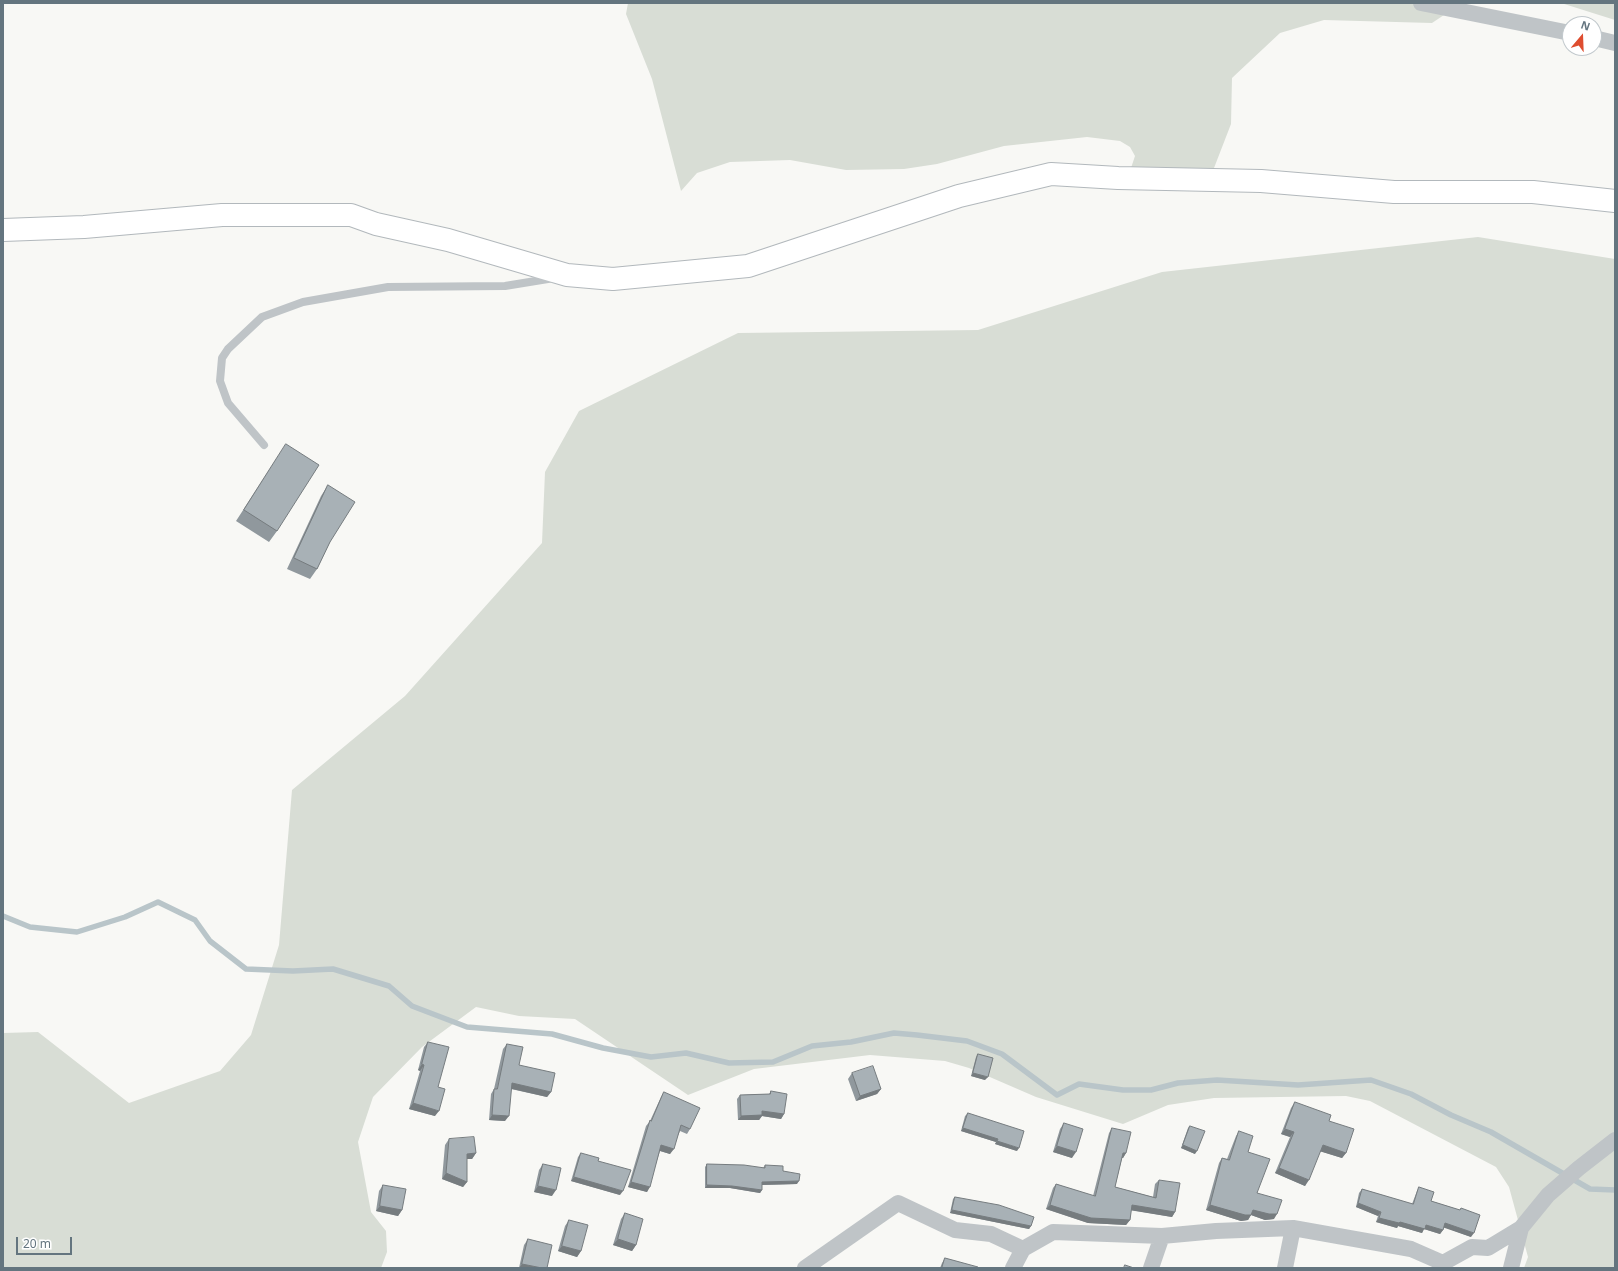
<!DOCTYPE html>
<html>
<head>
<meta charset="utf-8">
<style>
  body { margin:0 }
  #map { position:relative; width:1618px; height:1271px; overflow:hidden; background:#f8f8f5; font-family:"Noto Sans",sans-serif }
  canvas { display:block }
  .frame { position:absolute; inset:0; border:4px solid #64757f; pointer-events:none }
  .north { position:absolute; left:1562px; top:16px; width:40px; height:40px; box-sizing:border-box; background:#fff; border:1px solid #c1c8cc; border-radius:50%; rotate:19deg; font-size:11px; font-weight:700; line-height:16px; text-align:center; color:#64757f }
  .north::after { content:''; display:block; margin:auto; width:14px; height:18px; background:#de4d2f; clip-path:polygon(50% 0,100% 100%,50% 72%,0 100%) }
  .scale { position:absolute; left:16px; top:1237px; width:56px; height:18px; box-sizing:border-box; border:2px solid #64757f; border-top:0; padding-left:5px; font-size:12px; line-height:14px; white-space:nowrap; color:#64757f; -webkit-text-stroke:3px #fff; paint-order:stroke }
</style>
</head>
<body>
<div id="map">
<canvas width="1618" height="1271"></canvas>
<div class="frame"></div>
<div class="north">N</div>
<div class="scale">20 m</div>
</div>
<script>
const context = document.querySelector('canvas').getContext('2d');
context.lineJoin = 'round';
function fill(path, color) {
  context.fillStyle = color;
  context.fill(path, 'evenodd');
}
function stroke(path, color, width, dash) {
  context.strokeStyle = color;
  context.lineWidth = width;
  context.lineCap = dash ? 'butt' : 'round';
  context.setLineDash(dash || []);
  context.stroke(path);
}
const green = new Path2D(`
  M628,3H1462L1432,23L1324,20L1280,33L1232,78L1231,124L1214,168H1131L1135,156L1130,147L1120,141L1087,137L1004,146L937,164L904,169L846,170L790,160L730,162L697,173L681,191L652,79L626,14Z
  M1561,3H1615V20Z
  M1478,237L1615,259V1268H1524L1528,1257L1509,1187L1496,1167L1370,1101L1346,1096L1214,1098L1168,1105L1123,1124L1036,1097L969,1068L945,1061L870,1055L754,1069L688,1095L575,1019L519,1016L476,1007L422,1047L373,1097L358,1142L371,1212L386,1231L387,1252L381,1268H3V1033L38,1032L129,1103L220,1071L251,1035L279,945L292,790L405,696L542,543L545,472L579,411L738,333L978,330L1162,272Z`);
const stream = new Path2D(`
  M3,916L30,927L77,932L125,917L158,902L195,920L210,941L246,969L293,971L333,969L389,986L412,1006L467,1027L552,1034L603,1048L651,1057L686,1053L729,1063L773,1062L812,1046L851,1042L894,1033L917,1035L967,1041L1002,1054L1057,1095L1079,1084L1123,1090H1151L1178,1083L1217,1080L1298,1085L1371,1080L1411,1094L1451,1115L1491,1132L1590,1189L1615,1190`);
const lane = new Path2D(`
  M264,445L228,403L220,381L222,358L228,349L262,317L303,302L388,287L505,286L554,278`);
const street = new Path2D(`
  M1421,3L1570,33
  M1594,38L1615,43
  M805,1268L898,1203L955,1230L991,1234L1023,1249L1053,1232L1162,1236L1216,1231L1293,1228L1411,1249L1443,1263L1472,1247L1488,1248L1521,1228L1548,1195L1579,1168L1615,1140
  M1013,1268L1023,1249
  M1151,1268L1162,1236
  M1285,1268L1293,1228
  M1511,1268L1521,1228`);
const secondary = new Path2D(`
  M3,230L84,227L222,215H351L376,224L448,240L567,275L613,279L748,266L959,196L1051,174L1118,178L1261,181L1394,192H1533L1615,201`);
const wall = new Path2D(`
  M286,444L277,531L269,542L236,521Z
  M328,485L330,542L317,569L310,579L287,569L321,496Z
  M428,1042L438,1087L435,1116L409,1109L420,1071L418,1070L424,1047Z
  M507,1044L519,1065L551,1092L547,1097L511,1089L505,1121L489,1120L491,1094L494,1089L503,1049Z
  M978,1054L985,1080L971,1076L976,1057Z
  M852,1073L881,1089L877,1094L856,1101L848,1079Z
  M771,1091L784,1114L781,1119L762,1116L759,1120H738L737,1099L740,1095L769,1094Z
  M664,1092L690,1129L687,1134L680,1131L670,1154L660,1151L647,1192L628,1187L646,1126L650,1121L661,1097Z
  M1295,1102L1329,1121L1346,1153L1342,1158L1320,1151L1305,1186L1275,1173L1290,1137L1281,1134L1291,1108Z
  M968,1113L1017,1151L995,1144L996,1142L961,1131L965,1116Z
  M1064,1123L1072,1158L1053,1152L1060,1129Z
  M1190,1126L1195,1154L1181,1148L1188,1128Z
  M1112,1128L1126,1153L1123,1158H1122L1115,1187L1153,1197L1155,1184L1159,1180L1175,1212L1172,1217L1131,1210L1130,1220L1126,1225L1088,1223L1046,1209L1053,1188L1056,1184L1093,1196L1109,1133Z
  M1239,1131L1248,1152L1257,1193L1274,1219L1265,1220L1251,1215L1248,1220L1241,1221L1206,1210L1219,1163L1222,1158L1227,1159L1236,1136Z
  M449,1139L476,1153L472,1159H467V1182L463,1187L442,1179L445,1145Z
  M581,1153L598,1161L620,1195L571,1181L578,1157Z
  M543,1164L552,1196L534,1192L539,1170Z
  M707,1164L763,1168L765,1165L783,1171L797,1184L762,1185V1190L760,1193L730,1188H705V1167Z
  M383,1185L402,1210L398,1216L376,1211L379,1191Z
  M1419,1187L1431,1201L1460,1210L1461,1208L1471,1237L1444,1227L1443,1230L1440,1234L1424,1229L1422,1233L1398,1226L1397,1228L1376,1222L1378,1216L1356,1207L1359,1193L1362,1189L1412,1204L1417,1191Z
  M955,1197L1031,1226L1029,1229L950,1213L953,1199Z
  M625,1213L636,1245L632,1251L613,1245L621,1219Z
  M569,1220L581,1251L577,1257L558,1251L565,1226Z
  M528,1239L547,1268H519L524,1245Z
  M945,1258L978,1268H940L942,1263Z`);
const shadedWall = new Path2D(`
  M422,1064L424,1065L420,1071L418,1070Z
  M973,1073L988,1077L985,1080L971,1076Z
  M512,1083L551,1092L547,1097L508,1088Z
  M881,1089L877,1094L856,1101L860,1096Z
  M413,1103L439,1111L435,1116L409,1109Z
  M762,1111L784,1114L781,1119L762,1116L759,1120H738L741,1116Z
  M492,1115L509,1116L505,1121L489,1120Z
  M963,1128L998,1139L996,1142L961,1131Z
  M1285,1129L1294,1132L1290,1137L1281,1134Z
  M997,1141L1019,1148L1017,1151L995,1144Z
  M661,1145L674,1149L670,1154L657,1150Z
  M1183,1145L1197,1151L1195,1154L1181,1148Z
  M1323,1145L1346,1153L1342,1158L1319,1151Z
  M1057,1146L1076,1152L1072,1158L1053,1152Z
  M476,1153L472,1159H463L467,1154Z
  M1123,1153H1126L1123,1158H1120Z
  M1279,1168L1309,1180L1305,1186L1275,1173Z
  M446,1173L467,1182L463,1187L442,1179Z
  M574,1177L623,1191L620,1195L571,1181Z
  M799,1181L797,1184L760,1185L762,1182Z
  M631,1182L650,1187L647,1192L628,1187Z
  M707,1185L732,1186L762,1190L760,1193L730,1188H705Z
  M538,1186L556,1190L552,1196L534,1192Z
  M1358,1203L1381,1212L1378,1216L1356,1207Z
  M1050,1205L1130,1220L1126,1225L1088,1223L1046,1209Z
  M1132,1205L1175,1212L1172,1217L1129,1210Z
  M1210,1205L1253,1210L1277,1214L1274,1219L1265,1220L1251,1215L1248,1220L1241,1221L1206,1210Z
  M380,1206L402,1210L398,1216L376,1211Z
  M952,1210L1031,1226L1029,1229L950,1213Z
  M1379,1218L1426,1225L1443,1230L1440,1234L1424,1229L1422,1233L1398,1226L1397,1228L1376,1222Z
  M1445,1223L1474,1233L1471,1237L1442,1227Z
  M618,1239L636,1245L632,1251L613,1245Z
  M562,1246L581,1251L577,1257L558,1251Z
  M522,1264L542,1268H519Z`);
const building = new Path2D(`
  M286,444L319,465L277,531L244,510Z
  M328,485L355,502L330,542L317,569L294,558Z
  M428,1042L449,1047L438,1087L445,1089L439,1111L413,1103L424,1065L422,1064Z
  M507,1044L523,1047L519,1065L555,1073L551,1092L512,1083L509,1116L492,1115L494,1089H497Z
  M978,1054L993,1058L988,1077L973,1073Z
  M873,1066L881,1089L860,1096L852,1073Z
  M771,1091L787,1094L784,1114L762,1111V1115L741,1116L740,1095L770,1094Z
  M664,1092L700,1108L690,1129L681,1125L674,1149L661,1145L650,1187L631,1182L650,1120L651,1121Z
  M1295,1102L1331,1115L1329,1121L1354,1129L1346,1153L1323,1145L1309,1180L1279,1168L1294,1132L1285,1129Z
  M968,1113L1024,1131L1019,1148L997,1141L998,1139L963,1128Z
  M1064,1123L1083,1129L1076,1152L1057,1146Z
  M1190,1126L1205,1131L1197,1151L1183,1145Z
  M1112,1128L1131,1132L1126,1153H1123L1115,1187L1156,1198L1159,1180L1180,1183L1175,1212L1132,1205L1130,1220L1091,1218L1050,1205L1056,1184L1095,1196Z
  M1239,1131L1253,1136L1248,1152L1270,1159L1257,1193L1282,1200L1277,1214H1269L1253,1210L1251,1215H1245L1210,1205L1222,1158L1229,1160Z
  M474,1137L476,1153L467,1154V1182L446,1173L449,1139Z
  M581,1153L599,1158L598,1161L631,1170L623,1191L574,1177Z
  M543,1164L561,1168L556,1190L538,1186Z
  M707,1164L744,1165L765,1168V1165L783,1166V1171L800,1174L799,1181L762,1182V1190L732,1186L707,1185Z
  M383,1185L406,1189L402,1210L380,1206Z
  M1419,1187L1434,1192L1431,1201L1460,1210L1461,1208L1480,1215L1474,1233L1445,1223L1443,1230L1426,1225L1425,1229L1400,1222L1399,1223L1379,1218L1381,1212L1358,1203L1362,1189L1413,1204Z
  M955,1197L999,1205L1034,1217L1031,1226L952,1210Z
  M625,1213L643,1219L636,1245L618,1239Z
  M569,1220L588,1225L581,1251L562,1246Z
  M528,1239L552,1245L547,1268H542L522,1264Z
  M945,1258L978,1267V1268H942Z
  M1125,1265L1134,1268H1124Z`);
fill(green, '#d8ddd5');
stroke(stream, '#b9c5c9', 5.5);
stroke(secondary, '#b2b8bc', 24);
stroke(lane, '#bfc4c7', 8);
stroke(street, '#bfc4c7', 16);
stroke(secondary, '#fff', 22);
fill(wall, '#90989d');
fill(shadedWall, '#767c7f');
fill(building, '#a8b1b6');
stroke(building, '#767c7f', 1);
</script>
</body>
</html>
